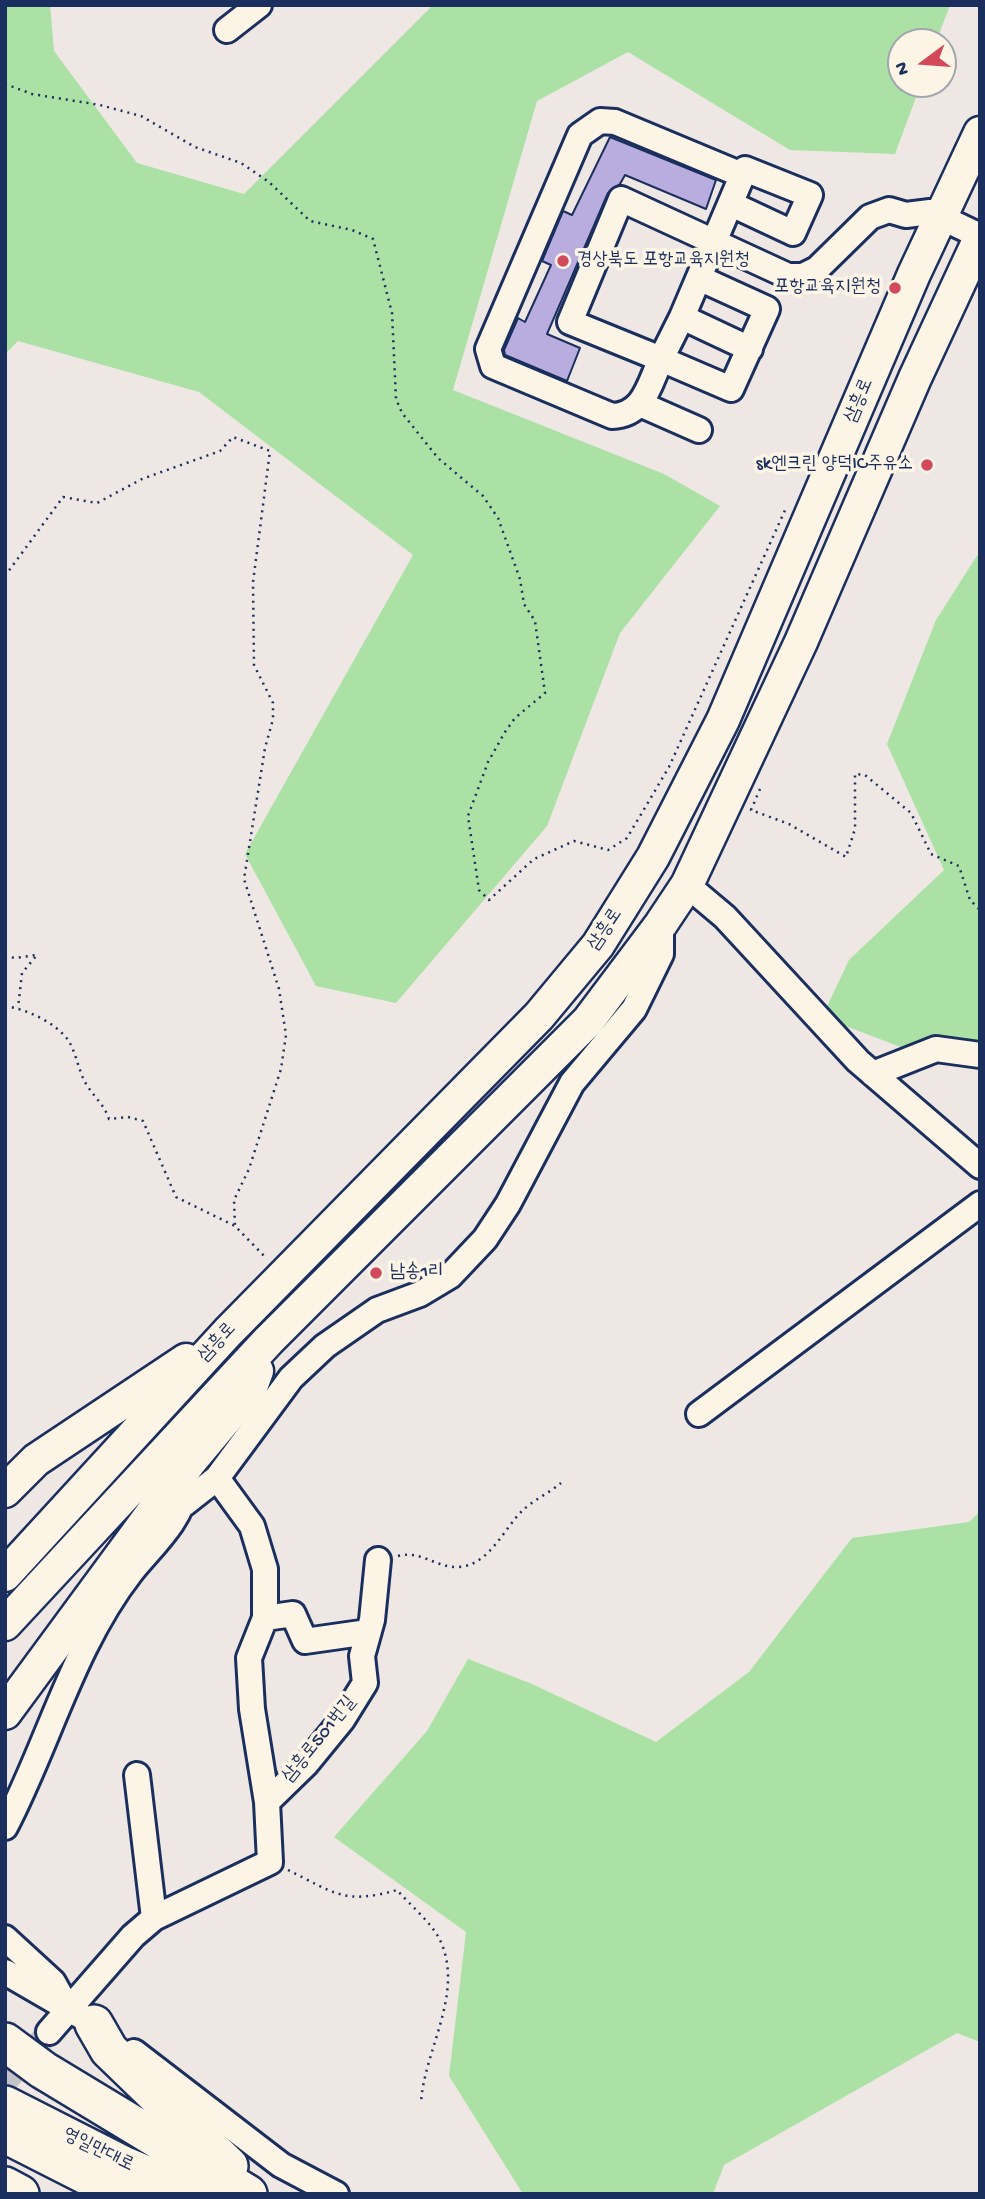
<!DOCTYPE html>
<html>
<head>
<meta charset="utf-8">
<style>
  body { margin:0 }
  #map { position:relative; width:985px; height:2199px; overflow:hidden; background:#eee7e4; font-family:"Gochi Hand",sans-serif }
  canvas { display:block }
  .frame { position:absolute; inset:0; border:7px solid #1b2f5e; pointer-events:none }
  .north { position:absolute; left:887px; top:28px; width:70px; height:70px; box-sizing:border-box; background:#fcf5e5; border:2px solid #a2a6af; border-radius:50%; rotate:254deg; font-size:19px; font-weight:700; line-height:28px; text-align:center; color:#1b2f5e }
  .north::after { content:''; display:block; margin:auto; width:24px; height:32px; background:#d1495b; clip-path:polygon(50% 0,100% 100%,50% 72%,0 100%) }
</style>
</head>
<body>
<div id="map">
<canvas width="985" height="2199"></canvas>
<div class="frame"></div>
<div class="north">N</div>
</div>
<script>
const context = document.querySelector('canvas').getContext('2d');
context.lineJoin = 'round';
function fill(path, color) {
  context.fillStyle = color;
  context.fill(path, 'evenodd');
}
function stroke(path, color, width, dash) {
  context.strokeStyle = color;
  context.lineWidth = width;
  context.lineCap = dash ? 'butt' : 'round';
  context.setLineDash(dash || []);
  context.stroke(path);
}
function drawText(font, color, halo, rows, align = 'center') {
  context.font = font + ' "Gochi Hand","Poor Story",sans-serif';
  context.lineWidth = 7;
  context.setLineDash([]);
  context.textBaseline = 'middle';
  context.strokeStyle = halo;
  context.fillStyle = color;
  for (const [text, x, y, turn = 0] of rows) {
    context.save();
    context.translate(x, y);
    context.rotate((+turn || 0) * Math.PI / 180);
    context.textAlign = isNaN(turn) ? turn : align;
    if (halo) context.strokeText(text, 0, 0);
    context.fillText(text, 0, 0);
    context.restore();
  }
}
const green = new Path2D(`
  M5,5H50L54,51L137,163L244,194L433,5H950L936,42H901V84H921L895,154L790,150L628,52L537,101L453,390L664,474L720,506L620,633L547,826L396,1003L316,986L245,854L413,555L199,392L18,341L5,354Z
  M980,551V1062L919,1054L822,1017L849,960L944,870L887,744L936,620Z
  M980,1511V2042L957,2033L724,2165L713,2194H523L449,2076L466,1932L334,1837L427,1731L468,1659L532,1684L656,1742L749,1672L852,1538L969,1522Z`);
const building = new Path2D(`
  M610,137L716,180L706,209L625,175L620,184L608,193L547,334L580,348L567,381L505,355L504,350L518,318L525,322L551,265L542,261L563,211L572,215Z`);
const minorTunnel = new Path2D(`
  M5,2082L49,2032`);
const path = new Path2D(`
  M5,84L32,94L100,105L141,116L195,147L241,163L269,182L310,221L352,230L373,239L392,313L396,399L402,413L438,458L483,496L498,518L520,579L524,604L535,621L545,693L515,718L505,732L488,762L468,816L479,890L489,900L534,859L574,841L608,850L627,838L669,767L786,508
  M5,576L63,497L97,503L142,479L220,451L233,437L270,451L253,582L254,665L273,703V719L265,748L244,879L279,989L286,1035L281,1069L249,1169L234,1200L235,1226
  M760,789L751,810L789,824L846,857L855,829V774L865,775L911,813L931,854L959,866L970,900L980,910
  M5,956L15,958L37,955L22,973L18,1008
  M5,1006C26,1009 55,1022 68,1040C76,1052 78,1069 85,1082C92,1095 104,1104 109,1119L128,1117L143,1121L176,1197L235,1226L267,1259
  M398,1556C422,1550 435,1568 459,1567C489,1565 503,1530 522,1511C532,1501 549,1493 561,1483
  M288,1870C335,1893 344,1905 397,1890C410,1905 431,1922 440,1940C465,1993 424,2050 421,2103`);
const minor = new Path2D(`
  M227,30L259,5
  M742,175L615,122L600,121L580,135L488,349L493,366L612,416C644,415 649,385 661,359L570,322L621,199L788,276H803L817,269L870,217L889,210L906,215L930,212L980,236
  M699,278L767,309L731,389L661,359L682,317L745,169L810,195L793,233L731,204
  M682,317L750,349
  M640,404L699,430
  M687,885L725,917L858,1061L980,1166
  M873,1074L936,1049L980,1055
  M699,1414L980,1204
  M217,1478L252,1526L265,1569V1618L249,1658L252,1709L267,1802
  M184,1504L217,1478L291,1378L325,1346L377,1310L420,1294L450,1276L485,1239L508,1204L572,1083L634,1009L661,954V924
  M265,1618L293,1614L305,1641L368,1632
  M137,1775L154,1918
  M5,1827C48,1745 73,1646 131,1572C151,1547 182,1520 186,1488
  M5,1938L53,1982L68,2009
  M5,1972L81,2016
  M49,2032L133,1936L154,1918L270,1862L267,1802L306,1764L342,1720L365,1683L362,1656L372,1620L378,1560
  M134,2052L281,2165L336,2194`);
const major = new Path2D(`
  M5,1491L36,1460L186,1360
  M5,1575L228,1332L539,1016L598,945L653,857L723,720L914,274L980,133
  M5,1624L269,1340L588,1021L661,924L687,885L801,642L915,378L980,238
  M5,1713L189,1463L250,1390L257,1371`);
const highway = new Path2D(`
  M94,2024L109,2050L229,2166
  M5,2042L43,2070L248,2194
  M5,2105L123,2165L192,2194
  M5,2134L123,2194
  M5,2186L20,2194`);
const markers = [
  [563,261,7,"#d1495b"],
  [895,288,7,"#d1495b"],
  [927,465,7,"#d1495b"],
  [376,1273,7,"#d1495b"]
];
const poiNames = [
  ["경상북도 포항교육지원청",577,261],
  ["포항교육지원청",881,288,"right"],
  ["sk엔크린 양덕IC주유소",913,465,"right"],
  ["남송1리",390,1273]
];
const streetNames = [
  ["삼흥로",860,401,-67],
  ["삼흥로",606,930,-56],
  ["삼흥로",218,1343,-47],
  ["삼흥로501번길",320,1740,-51],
  ["영일만대로",98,2151,26]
];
fill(green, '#abe1a4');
fill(building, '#b8adde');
stroke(building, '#1b2f5e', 2);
stroke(minorTunnel, '#c4c2c9', 24, [24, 12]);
stroke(minor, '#1b2f5e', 30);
stroke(major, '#1b2f5e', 37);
stroke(highway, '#1b2f5e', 42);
stroke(path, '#1b2f5e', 2.5, [2, 5]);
stroke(minor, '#fcf5e5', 24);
stroke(major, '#fcf5e5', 32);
stroke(highway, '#fcf5e5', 37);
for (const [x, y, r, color] of markers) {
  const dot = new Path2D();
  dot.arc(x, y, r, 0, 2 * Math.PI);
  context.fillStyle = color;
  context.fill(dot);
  stroke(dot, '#fcf5e5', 2.5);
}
drawText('19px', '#1b2f5e', '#fcf5e5', poiNames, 'left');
drawText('19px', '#1b2f5e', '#fcf5e5', streetNames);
</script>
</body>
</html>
